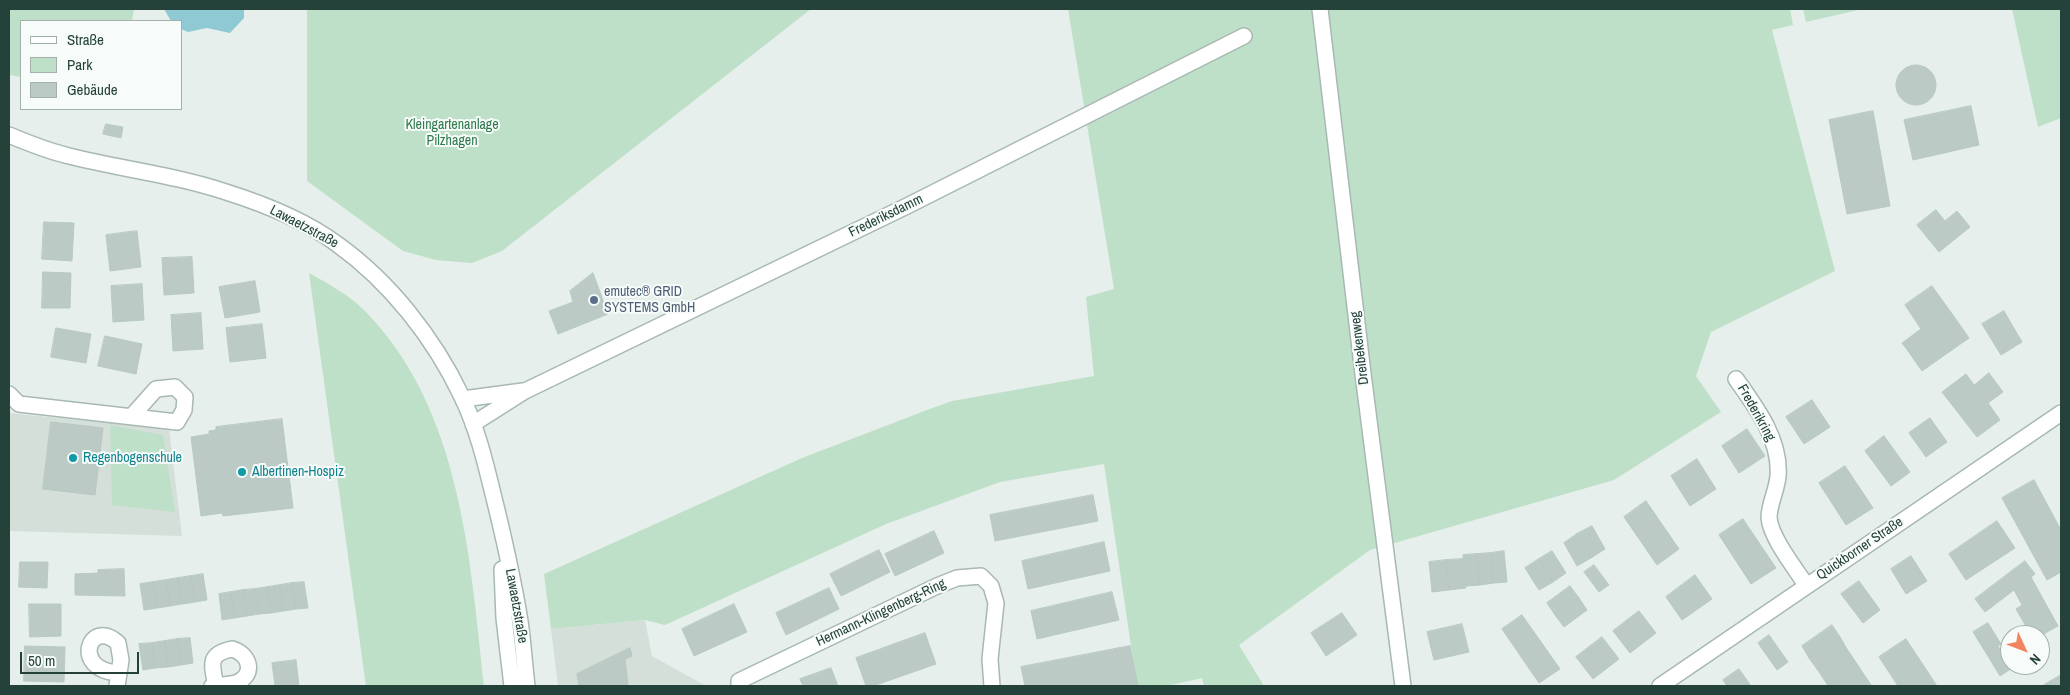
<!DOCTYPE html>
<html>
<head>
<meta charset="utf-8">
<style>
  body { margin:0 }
  #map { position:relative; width:2070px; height:695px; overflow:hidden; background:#e6efeb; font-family:"Archivo Narrow",sans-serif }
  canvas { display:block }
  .frame { position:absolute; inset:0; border:10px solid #24423a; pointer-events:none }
  .legend { position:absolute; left:20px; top:20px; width:162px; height:90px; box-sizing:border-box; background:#f7fbf9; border:1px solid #a3b1ad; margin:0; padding:6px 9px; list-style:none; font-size:15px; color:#24423a }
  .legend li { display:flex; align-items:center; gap:10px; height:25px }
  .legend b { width:25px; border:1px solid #a3b1ad }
  .north { position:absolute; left:2000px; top:625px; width:50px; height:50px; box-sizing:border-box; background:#f7fbf9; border:1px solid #a3b1ad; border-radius:50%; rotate:133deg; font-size:14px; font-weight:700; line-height:20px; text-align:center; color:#24423a }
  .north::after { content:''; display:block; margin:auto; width:18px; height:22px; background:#f4845f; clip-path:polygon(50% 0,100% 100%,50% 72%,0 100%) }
  .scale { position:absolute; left:20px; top:652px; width:119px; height:22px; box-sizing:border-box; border:2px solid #24423a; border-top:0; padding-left:6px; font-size:15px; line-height:18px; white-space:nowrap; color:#24423a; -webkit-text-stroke:4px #f7fbf9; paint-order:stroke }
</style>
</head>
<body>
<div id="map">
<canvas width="2070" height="695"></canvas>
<div class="frame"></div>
<ul class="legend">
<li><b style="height:6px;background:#fff"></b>Straße</li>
<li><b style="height:14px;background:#bfe0c8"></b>Park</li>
<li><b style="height:14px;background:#bbcac4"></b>Gebäude</li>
</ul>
<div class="north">N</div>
<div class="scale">50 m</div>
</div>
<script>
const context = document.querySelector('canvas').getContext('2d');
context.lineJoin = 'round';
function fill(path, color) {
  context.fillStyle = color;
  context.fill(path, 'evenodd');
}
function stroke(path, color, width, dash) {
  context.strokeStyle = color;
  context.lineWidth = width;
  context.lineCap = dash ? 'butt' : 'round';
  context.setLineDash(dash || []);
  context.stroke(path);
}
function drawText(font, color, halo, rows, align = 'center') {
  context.font = font + ' "Archivo Narrow",sans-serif';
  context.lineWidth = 4;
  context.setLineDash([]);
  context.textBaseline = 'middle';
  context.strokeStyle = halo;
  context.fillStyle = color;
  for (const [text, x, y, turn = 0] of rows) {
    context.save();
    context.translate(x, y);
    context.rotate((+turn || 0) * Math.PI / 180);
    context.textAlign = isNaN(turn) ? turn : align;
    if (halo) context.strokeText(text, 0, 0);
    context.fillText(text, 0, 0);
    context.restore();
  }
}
const built = new Path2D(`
  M9,413L169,429L182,536L9,531Z
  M645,620L652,656L706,686H558L551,629Z`);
const green = new Path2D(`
  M9,9H134L132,21H21V77L9,75Z
  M307,9H811L502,251L472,263L436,260L403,251L307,181Z
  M1068,9H1790L1793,25L1772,30L1835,271L1711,332L1696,376L1721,412L1614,480L1370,550L1239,645L1264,686H1204L1202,678L1167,686H1137L1104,464L1000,482L886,524L665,625L645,620L551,629L544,574L802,458L927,410L952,401L1094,376L1086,297L1114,289Z
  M1803,9H1863L1806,22Z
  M2012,9H2061V118L2038,127Z
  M309,273C329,284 349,295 365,311C461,409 470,557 484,686H366Z
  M110,425L163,435L175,512L112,505Z`);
const water = new Path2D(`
  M164,9H244V18L230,33L207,28L188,32L181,29V21H171Z`);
const building = new Path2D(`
  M1896 85a20 20 0 1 1 40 0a20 20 0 1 1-40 0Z
  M1971,106L1979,145L1913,160L1904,120Z
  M1873,111L1890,206L1847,214L1829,120Z
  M106,124L123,127L121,138L103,134Z
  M1936,210L1945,221L1957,211L1970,227L1939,252L1917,225Z
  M44,222L74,223L72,261L42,259Z
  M137,231L141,267L110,271L106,235Z
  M192,257L194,293L164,295L162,258Z
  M43,272L71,273L70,308H42Z
  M593,273L608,314L558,334L549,311L573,302L570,291Z
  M255,281L260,312L225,318L219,287Z
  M142,284L144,320L113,322L111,286Z
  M1932,286L1955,318L1908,351L1902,343L1921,329L1905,305Z
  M2004,311L2022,342L2001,355L1982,324Z
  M201,313L203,349L173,351L171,315Z
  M1955,318L1969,338L1922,371L1908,351Z
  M262,324L266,358L230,362L226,328Z
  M56,328L91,334L86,363L51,357Z
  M105,336L142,344L136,374L98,366Z
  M1989,373L2003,392L1988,403L2000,420L1977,437L1942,392L1966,374L1974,385Z
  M1812,400L1830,427L1804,444L1786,417Z
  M1930,418L1947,442L1926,457L1909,433Z
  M282,419L293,508L223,516L222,513L201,516L191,437L209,434V431L216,430V427Z
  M51,422L103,428L95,495L43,489Z
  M1747,429L1765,456L1739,473L1722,446Z
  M1884,436L1910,472L1891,486L1865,451Z
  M1697,459L1716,489L1690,506L1671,476Z
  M1845,466L1873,508L1846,525L1819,483Z
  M2034,480L2061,530V572L2047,580L2002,498Z
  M1093,495L1098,521L995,541L990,515Z
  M1646,501L1679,549L1657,565L1624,517Z
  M1743,519L1776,568L1751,584L1719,535Z
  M1997,521L2015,548L1966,580L1949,554Z
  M1592,526L1605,549L1591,558L1577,534Z
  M934,531L944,553L895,576L885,554Z
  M1577,534L1591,558L1577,566L1564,543Z
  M1104,542L1110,571L1028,589L1022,561Z
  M879,550L890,572L841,596L830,574Z
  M1504,551L1507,582L1494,583L1491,553Z
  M1552,551L1566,573L1553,582L1539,559Z
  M1491,553L1494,583L1480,585L1477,554Z
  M1477,554L1480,585L1466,586L1463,555Z
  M1911,556L1927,581L1906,594L1891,569Z
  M1463,559L1466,588L1449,590L1446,560Z
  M1539,559L1553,582L1539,590L1525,568Z
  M1446,560L1449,590L1432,592L1429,562Z
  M2025,561L2035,574L1985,612L1975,599Z
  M20,562H48L47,588L19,587Z
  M1594,565L1609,585L1599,592L1584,572Z
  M124,569L125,596L75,595V574L98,573V570Z
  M203,574L207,600L195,602L191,576Z
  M1695,575L1712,599L1682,620L1666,597Z
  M191,576L195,602L182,604L178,578Z
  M2031,577L2058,626L2040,636L2031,635L2016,609L2022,605L2014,590Z
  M178,578L182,604L170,606L166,580Z
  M166,580L170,606L157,608L153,582Z
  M1859,581L1880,610L1863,623L1841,594Z
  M153,582L157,608L144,610L140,584Z
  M304,582L308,608L296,609L292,583Z
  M292,583L296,609L283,611L280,585Z
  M280,585L283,611L271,613L268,587Z
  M1570,586L1579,598L1555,615L1547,603Z
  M268,587L271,613L259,614L255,589Z
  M829,588L839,609L786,635L776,613Z
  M255,589L259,614L247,616L243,590Z
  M243,590L247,616L234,618L231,592Z
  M231,592L234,618L222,620L219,594Z
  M1112,592L1119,620L1037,639L1031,611Z
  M1579,598L1587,610L1564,627L1555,615Z
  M29,604H61V636L30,637Z
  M734,604L747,632L694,656L682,629Z
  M1639,611L1656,633L1643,643L1626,621Z
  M1342,613L1357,635L1326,656L1311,633Z
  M1522,615L1560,669L1539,683L1502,629Z
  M1626,621L1643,643L1630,653L1613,631Z
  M1988,623L2001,644L1986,653L1973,632Z
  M1462,624L1469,652L1434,660L1427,632Z
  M1832,625L1840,637L1809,658L1802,646Z
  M925,633L936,664L873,686H866L856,658Z
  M1769,635L1788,662L1777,670L1758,643Z
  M1602,637L1619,659L1606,669L1589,647Z
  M1840,637L1847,649L1817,669L1809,658Z
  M190,638L193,663L181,665L177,639Z
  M177,639L181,665L168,667L165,641Z
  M1906,639L1937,686H1898L1879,657Z
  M165,641L168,667L155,668L152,643Z
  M152,643L155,668L143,670L139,644Z
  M25,646L65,647L64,682L24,681Z
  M1130,646L1138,686H1025L1021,667Z
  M1998,646L2012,668L2000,676L1986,653Z
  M1589,647L1606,669L1593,679L1576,657Z
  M630,648L632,656L625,659L628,686H579L577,674Z
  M1847,649L1855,661L1825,681L1817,669Z
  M296,660L299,686H275L272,663Z
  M1855,661L1863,673L1843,686H1828L1825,681Z
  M831,668L838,686H803L800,679Z
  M1739,669L1751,686H1727L1723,680Z
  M1863,673L1871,685L1868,686H1843Z
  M2061,675V686H2042Z`);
const minor = new Path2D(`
  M1320,9L1363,374L1403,686
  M1736,379C1756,407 1781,440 1778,476C1777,490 1769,504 1769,518C1771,538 1795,568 1806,585
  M9,394L19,404L177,422L184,410L185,397L175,387L156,389L132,416
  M463,399L523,391
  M473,424L525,391L907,206L1244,36
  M117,686L121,660L118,643C89,617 71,670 118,673
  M212,686C220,685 229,685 236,683C256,675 250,654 232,649C207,654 212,665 216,686
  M739,686V681L937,586L957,578L981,576L991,586L996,603L990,659L992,686
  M1660,686L2061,413`);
const tertiary = new Path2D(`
  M9,135C28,143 48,151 69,156C121,169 175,175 226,192C264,204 305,220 337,244C390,282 434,338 462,397C477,428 485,461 493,494C503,534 512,574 519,615C523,638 524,662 527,686
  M502,569L504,618L512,686`);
const markers = [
  [594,300,5,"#5c6f8a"],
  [73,458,5,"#0f9aa8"],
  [242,472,5,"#0f9aa8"]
];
const parkNames = [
  ["Kleingartenanlage",452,125],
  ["Pilzhagen",452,141]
];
const streetNames = [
  ["Frederiksdamm",886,216,-26],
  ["Lawaetzstraße",304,227,28],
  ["Dreibekenweg",1360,348,-97],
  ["Frederikring",1756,413,61],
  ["Quickborner Straße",1860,549,-34],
  ["Lawaetzstraße",516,606,80],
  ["Hermann-Klingenberg-Ring",881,613,-25]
];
const serviceNames = [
  ["emutec® GRID",604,292],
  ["SYSTEMS GmbH",604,308]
];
const cultureNames = [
  ["Regenbogenschule",83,458],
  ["Albertinen-Hospiz",252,472]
];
fill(built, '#d4dfda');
fill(green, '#bfe0c8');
fill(water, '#8ec9d4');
fill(building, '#bbcac4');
stroke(building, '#b8c9c2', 1);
stroke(minor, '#a8b8b2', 18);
stroke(tertiary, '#a8b8b2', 18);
stroke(minor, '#fff', 15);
stroke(tertiary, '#fff', 15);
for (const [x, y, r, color] of markers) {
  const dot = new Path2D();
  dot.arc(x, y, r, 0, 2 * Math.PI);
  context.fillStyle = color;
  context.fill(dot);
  stroke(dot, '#f7fbf9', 2);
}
drawText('14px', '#2d7a4b', '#f7fbf9', parkNames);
drawText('14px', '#24423a', '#f7fbf9', streetNames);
drawText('14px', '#4e5e75', '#f7fbf9', serviceNames, 'left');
drawText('14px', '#0d838f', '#f7fbf9', cultureNames, 'left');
</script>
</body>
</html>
